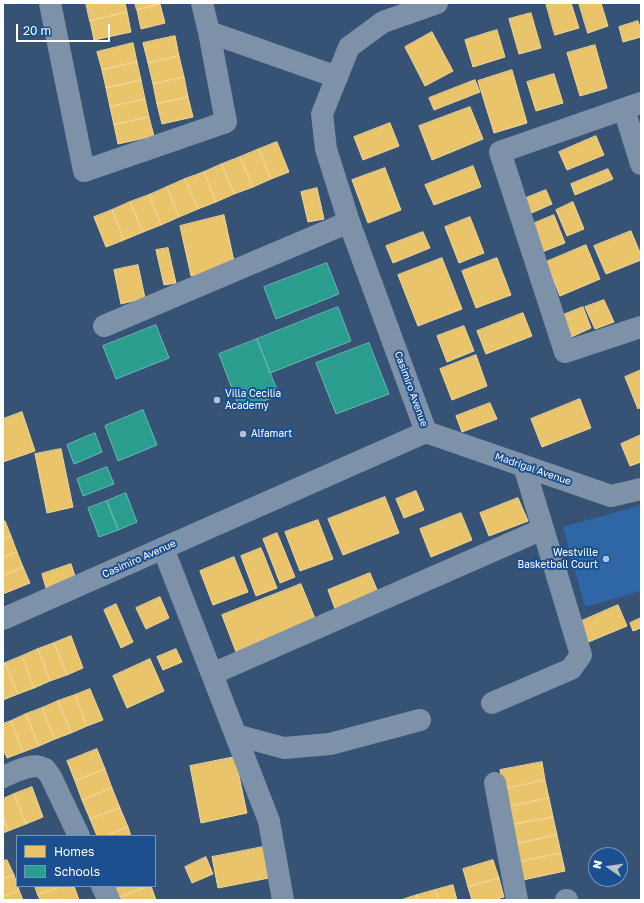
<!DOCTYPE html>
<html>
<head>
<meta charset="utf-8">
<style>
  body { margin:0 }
  #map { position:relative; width:644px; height:903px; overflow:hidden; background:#365274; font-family:"Golos Text",sans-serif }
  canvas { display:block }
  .frame { position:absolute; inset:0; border:4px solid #fff; pointer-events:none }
  .legend { position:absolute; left:16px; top:835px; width:140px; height:52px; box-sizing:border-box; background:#1b4f8f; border:1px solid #7695bc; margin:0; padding:5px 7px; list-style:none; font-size:12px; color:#fff }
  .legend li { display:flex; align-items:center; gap:8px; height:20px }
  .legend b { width:20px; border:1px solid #7695bc }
  .north { position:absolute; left:588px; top:847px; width:40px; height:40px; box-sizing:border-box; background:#1b4f8f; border:1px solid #7695bc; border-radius:50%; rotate:283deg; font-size:11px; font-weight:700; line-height:16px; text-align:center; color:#fff }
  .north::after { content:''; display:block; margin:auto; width:14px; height:18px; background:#b9c2ce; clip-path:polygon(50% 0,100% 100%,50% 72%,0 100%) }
  .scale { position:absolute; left:16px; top:24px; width:94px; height:18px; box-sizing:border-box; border:2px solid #fff; border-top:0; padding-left:5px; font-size:12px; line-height:14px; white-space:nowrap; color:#fff; -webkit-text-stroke:3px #1b4f8f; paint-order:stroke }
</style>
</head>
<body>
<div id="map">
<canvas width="644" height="903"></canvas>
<div class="frame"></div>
<ul class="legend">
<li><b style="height:11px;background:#e9c46a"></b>Homes</li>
<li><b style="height:11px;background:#2a9d8f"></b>Schools</li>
</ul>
<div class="north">N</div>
<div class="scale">20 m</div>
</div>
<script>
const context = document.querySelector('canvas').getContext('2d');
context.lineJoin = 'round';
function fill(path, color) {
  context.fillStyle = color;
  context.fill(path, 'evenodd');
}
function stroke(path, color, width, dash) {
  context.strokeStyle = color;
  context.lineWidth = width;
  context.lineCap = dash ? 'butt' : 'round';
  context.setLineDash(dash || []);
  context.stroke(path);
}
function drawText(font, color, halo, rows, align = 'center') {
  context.font = font + ' "Golos Text",sans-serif';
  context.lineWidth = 4;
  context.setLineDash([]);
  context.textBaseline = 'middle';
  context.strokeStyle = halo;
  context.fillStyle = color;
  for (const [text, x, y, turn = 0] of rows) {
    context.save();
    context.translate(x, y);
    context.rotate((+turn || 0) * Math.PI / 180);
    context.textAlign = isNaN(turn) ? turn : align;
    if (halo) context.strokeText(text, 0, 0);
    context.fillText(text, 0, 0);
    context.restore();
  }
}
const green = new Path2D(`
  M641,505V591L585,607L563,527Z`);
const homes = new Path2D(`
  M86,3H125L127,12L90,21Z
  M135,3H160V4L137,10Z
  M546,3H571L579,28L555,35Z
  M579,3H601L608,26L588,33Z
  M160,4L165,23L141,29L137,10Z
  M127,12L131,32L94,40L90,21Z
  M531,13L541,48L519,54L509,19Z
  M638,21L641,30V37L623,42L619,27Z
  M497,30L505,57L473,67L465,40Z
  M432,32L453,71L425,86L405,47Z
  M175,36L179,56L148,63L143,43Z
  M133,43L137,62L102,70L97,52Z
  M595,45L607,88L580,96L567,53Z
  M179,56L184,77L153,84L148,63Z
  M137,62L141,80L106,88L102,70Z
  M512,70L527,123L494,133L478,81Z
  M554,74L563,103L536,111L527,82Z
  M184,77L188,97L157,104L153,84Z
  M141,80L145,99L110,107L106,88Z
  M475,80L480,92L434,110L429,98Z
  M188,97L193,117L162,124L157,104Z
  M145,99L149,117L114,125L110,107Z
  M470,107L483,139L432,160L419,126Z
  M149,117L154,136L118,144L114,125Z
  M390,123L399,146L363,160L354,137Z
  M596,136L604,155L567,170L559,152Z
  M277,142L289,172L271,179L259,149Z
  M259,149L271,179L253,187L240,157Z
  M240,157L253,187L234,194L222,164Z
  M222,164L234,194L216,202L204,172Z
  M473,166L481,187L434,205L425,185Z
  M385,168L401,210L368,223L352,180Z
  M608,169L613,179L575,195L571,184Z
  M204,172L216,202L198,209L185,179Z
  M185,179L198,209L179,217L167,187Z
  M167,187L179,217L161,225L149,195Z
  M317,188L324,219L308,222L301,192Z
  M546,190L552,204L527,215L521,200Z
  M149,195L161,225L143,232L130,202Z
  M130,202L143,232L124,240L112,210Z
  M573,202L584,229L567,236L556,210Z
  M112,210L124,240L106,247L94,217Z
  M224,215L235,266L191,276L180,226Z
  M554,215L565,243L542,252L530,225Z
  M470,217L484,253L459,263L445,227Z
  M631,231L641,255V260L606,274L594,246Z
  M423,232L430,248L393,263L386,246Z
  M586,245L600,279L560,296L546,262Z
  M168,248L176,283L164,285L156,250Z
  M442,258L462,309L418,326L398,275Z
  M497,258L511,295L476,308L462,271Z
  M138,265L145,298L121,304L114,270Z
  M604,300L614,322L595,329L585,307Z
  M583,307L591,328L567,339L558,317Z
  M523,313L532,336L486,354L477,331Z
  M464,326L474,351L447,362L437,336Z
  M476,355L487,386L452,400L440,369Z
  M641,370V407L638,409L625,377Z
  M580,399L591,428L542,447L531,419Z
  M490,403L497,419L462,432L456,416Z
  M22,412L35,451L3,462V419Z
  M641,435V462L630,466L621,444Z
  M61,449L73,507L47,513L35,454Z
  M416,491L424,510L404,518L396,499Z
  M385,497L399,533L343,555L328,519Z
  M518,498L528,521L489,536L480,513Z
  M461,513L472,540L431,557L420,529Z
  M318,520L333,559L300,571L285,532Z
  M3,521H5L11,536L3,539Z
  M277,533L295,577L280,583L263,539Z
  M11,536L17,552L3,558V539Z
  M261,548L277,588L256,596L241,556Z
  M17,552L23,567L3,576V558Z
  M234,557L248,592L213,605L200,571Z
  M71,564L76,579L46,588L42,574Z
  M23,567L30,583L3,594V576Z
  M370,573L380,597L337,614L328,590Z
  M301,584L316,621L236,652L222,615Z
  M160,597L169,618L146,629L136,608Z
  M116,604L133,642L121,648L104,610Z
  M618,605L627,626L586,643L577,623Z
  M641,618V628L633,631L630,623Z
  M71,636L83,668L67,675L54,643Z
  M54,643L67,675L50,681L38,649Z
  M38,649L50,681L34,688L22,656Z
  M176,649L182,662L163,670L157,657Z
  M22,656L34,688L18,694L5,663Z
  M150,659L164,691L127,708L113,676Z
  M3,663H5L18,694L3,700Z
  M90,689L103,720L87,726L75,695Z
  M75,695L87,726L71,733L58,701Z
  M58,701L71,733L55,739L42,708Z
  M42,708L55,739L39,746L26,714Z
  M26,714L39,746L23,752L11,721Z
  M11,721L23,752L7,758L3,749V724Z
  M97,749L105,769L75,781L67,761Z
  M235,757L247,813L201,823L190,766Z
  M542,762L545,780L504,789L500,770Z
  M105,769L112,788L82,800L75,781Z
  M545,780L549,798L507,807L504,789Z
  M32,787L43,817L26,824L14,794Z
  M112,788L120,808L90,819L82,800Z
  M14,794L26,824L8,831L3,818V799Z
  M549,798L553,817L511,825L507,807Z
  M120,808L128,827L105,836H97L90,819Z
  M553,817L557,835L515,844L511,825Z
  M3,818L8,831L3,833Z
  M128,827L131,836H105Z
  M557,835L561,853L519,862L515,844Z
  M263,847L269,878L218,888L212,857Z
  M561,853L565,871L523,880L519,862Z
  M206,857L213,874L192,883L185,867Z
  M7,860L14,875L3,879V861Z
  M493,860L499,878L468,887L463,869Z
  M14,875L19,890L3,897V879Z
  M499,878L504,897L493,900H472L468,887Z
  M453,885L457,900H438L435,890Z
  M35,886H62L38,895Z
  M62,886H74L79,900H40L38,895Z
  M116,886H149L120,897Z
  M149,886H151L156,900H122L120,897Z
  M19,890L23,900H3V897Z
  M435,890L438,900H418L417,895Z
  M417,895L418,900H401Z`);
const schools = new Path2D(`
  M327,263L339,294L276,319L264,287Z
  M338,307L351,341L270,373L257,339Z
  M156,325L169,358L116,379L103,346Z
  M257,339L279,395L240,410L219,354Z
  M369,343L389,394L336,414L316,363Z
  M143,410L157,445L118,461L105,426Z
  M95,433L102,452L74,464L67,445Z
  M107,467L114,484L83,496L77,479Z
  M126,493L137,522L118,530L107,501Z
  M107,501L118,530L99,537L88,508Z`);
const minor = new Path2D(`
  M50,3L84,171L226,122L209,32L202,3
  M209,32L337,77
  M641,103L500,152L565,352L641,327
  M624,109L641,164
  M104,326L349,222
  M426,432L611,496L641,489
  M163,548L269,821L283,900
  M212,674L543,529
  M492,703L571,669L581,655L524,466
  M236,735L284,748L330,744L420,720
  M3,777C15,772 33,761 45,769C47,771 49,774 51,777L79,836
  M495,783L517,900
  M102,886L109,900
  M566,900H567`);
const tertiary = new Path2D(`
  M3,619L426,432L349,222L326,149L322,114L349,47L383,22L437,3`);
const markers = [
  [217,400,4,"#b9c2ce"],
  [243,434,4,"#b9c2ce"],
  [606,559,4,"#b9c2ce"]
];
const streetNames = [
  ["Casimiro Avenue",411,389,70],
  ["Madrigal Avenue",533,469,19],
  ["Casimiro Avenue",139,559,-24]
];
const poiNames = [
  ["Villa Cecilia",225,394],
  ["Academy",225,406],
  ["Alfamart",251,434],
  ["Westville",598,553,"right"],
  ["Basketball Court",598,565,"right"]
];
fill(green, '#2f66a5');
fill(homes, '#e9c46a');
stroke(homes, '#f0d697', 1);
fill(schools, '#2a9d8f');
stroke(schools, '#6abab1', 1);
stroke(minor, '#7d92a8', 22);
stroke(tertiary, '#7d92a8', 22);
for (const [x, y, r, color] of markers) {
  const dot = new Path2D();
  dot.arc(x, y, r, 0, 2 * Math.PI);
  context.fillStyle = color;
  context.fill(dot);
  stroke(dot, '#1b4f8f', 1.5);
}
drawText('10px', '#fff', '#1b4f8f', streetNames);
drawText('10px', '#fff', '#1b4f8f', poiNames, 'left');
</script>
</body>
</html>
